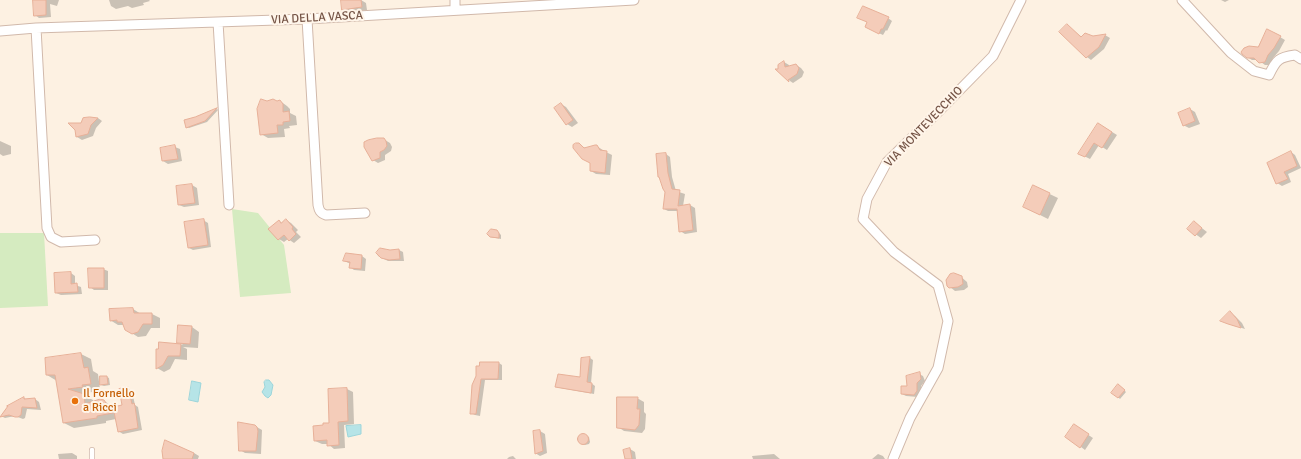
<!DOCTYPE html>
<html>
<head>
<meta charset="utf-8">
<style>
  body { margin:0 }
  canvas { display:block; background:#fdf1e2 }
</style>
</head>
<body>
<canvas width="1301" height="459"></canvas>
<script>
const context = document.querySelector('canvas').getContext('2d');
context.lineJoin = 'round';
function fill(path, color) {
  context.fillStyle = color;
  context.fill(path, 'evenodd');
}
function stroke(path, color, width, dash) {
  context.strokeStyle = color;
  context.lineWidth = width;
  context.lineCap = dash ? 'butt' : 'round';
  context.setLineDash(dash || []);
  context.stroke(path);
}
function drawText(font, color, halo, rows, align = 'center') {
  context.font = font + ' Signika,sans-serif';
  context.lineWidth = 4;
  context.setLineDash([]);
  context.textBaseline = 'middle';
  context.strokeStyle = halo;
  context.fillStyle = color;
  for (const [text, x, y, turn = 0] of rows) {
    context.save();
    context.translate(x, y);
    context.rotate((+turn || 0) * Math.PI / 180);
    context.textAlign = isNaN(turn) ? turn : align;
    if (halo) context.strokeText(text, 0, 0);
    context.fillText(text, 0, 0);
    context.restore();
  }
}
const green = new Path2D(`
  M232,209L258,213L284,245L291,293L240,297Z
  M0,233H44L48,306L0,308Z`);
const water = new Path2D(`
  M266,380H269L273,385L271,395L268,398L265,396L262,392L265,387L264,382Z
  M192,381L201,383L198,402L189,400Z
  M361,425V434L348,437L346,426Z`);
const shadow = new Path2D(`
  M33,0H59L57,6L50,4L51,17L39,18L35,15Z
  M109,0H149L150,1L143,3L144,5L132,8L128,6L116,9L111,6Z
  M343,0H361L366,3L367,10L348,13L342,10Z
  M1221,0H1229L1225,2Z
  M888,18L892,21L887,31L886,30L883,35L870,29Z
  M1067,26L1082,37L1105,35L1110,38L1104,49L1091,60L1087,57L1061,32Z
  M1268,30L1285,40L1279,51L1273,58L1271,64L1269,65H1265L1258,60H1252L1247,57L1258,48Z
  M784,62L789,65V67L796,65L801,68L804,72L802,77L793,83L790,81L777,70Z
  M280,101L287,106L290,109V113L296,116L297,125L289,126L290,128L284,129L285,137L268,138L261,134L267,102Z
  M561,104L566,107L578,123L572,127L567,124Z
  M217,109L218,110L207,122L189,128L187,127L195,118Z
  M1190,109L1195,112L1200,124L1189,128L1183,125Z
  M90,118H98L102,121L96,128L93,136L82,140L77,137L76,130Z
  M1104,127L1117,135L1107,150L1099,145L1090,159L1084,156Z
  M385,140L390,143L392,147L391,151L385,155V160L378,163L373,160Z
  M0,141L11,146V154L3,156L0,154Z
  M579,144L585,148L597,146L604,151L612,155L610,175L596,174L591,171V163Z
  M175,147L180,149L182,161L168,164L163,161Z
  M1291,152L1295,155L1301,168L1288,174L1291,182L1282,186L1277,183Z
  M666,154L670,157L672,177L676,191L685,194L683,206L690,205L695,208L697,232L685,234L680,231L678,211H668L664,209L666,192Z
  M192,185L197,188L199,205L184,207L179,205L177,187Z
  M1033,186L1058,198L1048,219L1024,207Z
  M203,220L208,223L211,247L193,250L189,248Z
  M286,220L291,223L298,230L296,232L301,237L294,243L288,239L284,242L279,239L270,229L279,221L282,223Z
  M1194,222L1207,232L1201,238L1188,229Z
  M497,231L501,235V239L490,237Z
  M399,250L403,252L404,261H388L378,256L377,253Z
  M362,256L366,259L365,271L354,270L350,267L351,264L344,261Z
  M103,269L108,271V290H94L90,287Z
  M71,273L75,276V285L81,287L82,294L61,295L56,293Z
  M959,275L967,282L968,287L964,290L955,291L950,287Z
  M133,309L141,314H152L160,318V328H151L146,336L138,337L130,332L124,325H118L110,320Z
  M1230,313L1235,316L1242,323L1245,329L1226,323Z
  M192,327L199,332L198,348L183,347L187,349V360L175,359L170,369L164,372L157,368L160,343L183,345L178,342Z
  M81,354L91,359L93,371L98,374L100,389L92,390V392L81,394L93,400V402L104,401L115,408L124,406L127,388L132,391L135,405L138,407L142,430L123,434L118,431L116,419L106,421V423L74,428L64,423L57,381L47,375L46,359Z
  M590,358L593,360L591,383L595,386L594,394L560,388L556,386L581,378Z
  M499,363L502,365V380H485L480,416L475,415L471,413L473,385Z
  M919,374L923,376L925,381L921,386V394L918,397L906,396L902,394Z
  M101,377H107L109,378L110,385L104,386L101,385Z
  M1121,387L1126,392L1120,399L1118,397Z
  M347,389L353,392L354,424L344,425L345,448L334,449L328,444H322L315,441L330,424Z
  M24,398L27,400L35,399L39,402L41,410L27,409L25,418L23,419L15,416L5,418L1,416L9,406Z
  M637,398L644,402V412L646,414L645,429L642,433L624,431L618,427Z
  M255,426L262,430L261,454L245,453L240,450Z
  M1078,428L1093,438L1085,450L1081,447Z
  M540,431L545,434L547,453L540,456L535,453Z
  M582,434L589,437L590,442L589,444L585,445L579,442Z
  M630,449L635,452L636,459H626Z
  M72,453L77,456V459H59L58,454Z
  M194,453L199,456L198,459H164Z
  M774,454L780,459H753L752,456Z
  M878,454L883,456L885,459H872Z
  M513,456L516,459H507L509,457Z`);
const building = new Path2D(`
  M33,0H46V15L34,16Z
  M341,0H361L362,7L342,10Z
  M863,6L889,17L883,29H881L879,34L865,27L867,22L857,18Z
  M1067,24L1081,37L1085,33L1093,36L1106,34L1099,47L1086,58L1059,32Z
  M1267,29L1281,36L1274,48L1268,55L1265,62L1259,63L1254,58H1247L1242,54L1241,52L1244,48L1249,46L1258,47Z
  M784,61L785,67L796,64L799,68L797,74L788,80L789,82L775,69H778V65Z
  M261,99L267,101L273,99L277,101L280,100L283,104V112L289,111L290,121L283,122V125H277L278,133L260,135L257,109Z
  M561,103L573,120L566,125L554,108Z
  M217,108L205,121L186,128L184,120L195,117Z
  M1190,108L1195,121L1183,126L1178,113Z
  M90,117L98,118L91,125L88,134L76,137L75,130L68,123H81L83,118Z
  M1098,123L1112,132L1102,148L1094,143L1085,157L1078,154Z
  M377,138H384L386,141L387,146L384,150L380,152V158L372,161L364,147V142L368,140Z
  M576,143H579L584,148L595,145H597L600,150L607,151L605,173L590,171V163L582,159L573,148V145Z
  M175,145L178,159L162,161L160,148Z
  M1291,151L1297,166L1284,172L1288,179L1276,184L1267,163Z
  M666,153L668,173L672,189L680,190L678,206L690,204L693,230L679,232L677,209H663L665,192L663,189L659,177H658L656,154Z
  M192,184L195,203L178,205L176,186Z
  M1033,185L1050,193L1040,215L1023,207Z
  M204,219L208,245L188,248L184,222Z
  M286,219L293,227L292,229L296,234L289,241L284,235L278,240L268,229L279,220L281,223Z
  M1194,221L1202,228L1195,236L1187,229Z
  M491,229L497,230L499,233V238L490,237L487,234Z
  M380,248L390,250L399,249L400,259L389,260L381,258L376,253Z
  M346,253L362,255L361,269L349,268L350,262L343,261Z
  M88,268H104V288H89Z
  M71,272V284L77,283L78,292L55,293L54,273Z
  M954,273L962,276L963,284L958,287L949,288L947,286L946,280L950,274Z
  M133,308L134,313H152V324H143L138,332L132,334L125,330L122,322H117V320L110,321L109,309Z
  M1230,311L1237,319L1241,328L1228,324L1220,321Z
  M178,325L192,326L190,344L177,343Z
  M159,342L181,344L180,356H168L163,365L156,369V349H158Z
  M81,353L84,368L88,367L91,384L82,385L83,387L68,389L84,394L85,404L100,399L104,400L113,413L97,416V418L63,423L55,375H46L45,358Z
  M590,357L587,382L592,383L591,393L555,387L558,374L580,377L581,358Z
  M480,362H499L498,379H481L476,414H470L472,385L476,376V366H479Z
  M920,372L921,379L917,383V391L914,395L901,394V386H907L906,376Z
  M100,376H107L108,384L100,385Z
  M1118,384L1125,390L1118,398L1111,393Z
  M128,387L132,404L134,403L135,406L138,428L118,432L113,407L122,405L119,389Z
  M347,388L348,421L338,422L339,445L327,446V440L314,441L313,426L323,425V423H329L328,389Z
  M24,397V399L35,398L37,408L22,407L21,415L18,417H15L9,415L0,417L8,406H7Z
  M617,397H638L637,409H640L639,425L635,430L617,428Z
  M238,422L255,425L257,427L258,431L256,451H239Z
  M1074,424L1089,434L1080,448L1065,437Z
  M540,430L543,451L535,454L533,431Z
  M577.5 439a5.5 5.5 0 1 1 11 0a5.5 5.5 0 1 1-11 0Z
  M165,440L194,453L192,459H163L162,451Z
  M630,448L632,459H625L623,450Z`);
const service = new Path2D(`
  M92,450V459`);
const minor = new Path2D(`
  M455,0V10
  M1182,0L1231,53L1254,71L1269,75C1276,60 1279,57 1295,55L1301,59
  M307,19L318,205C319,210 320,213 326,215L365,213
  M218,22L229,205
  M36,28L47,228L51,237L61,242L95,240
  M0,31L36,28L307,19L634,0
  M893,459L910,418L938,368L948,321L938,285L894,252L863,219L867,199L887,162L940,110L993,56L1021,0`);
const markers = [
  [75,401,4,"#e8710a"]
];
const streetNames = [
  ["VIA DELLA VASCA",317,18,-3],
  ["VIA MONTEVECCHIO",924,127,-46]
];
const foodNames = [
  ["Il Fornello",83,394],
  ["a Ricci",83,408]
];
fill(green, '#d5ebc0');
fill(water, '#b6e4e7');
stroke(water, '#9cd5da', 1);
fill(shadow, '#0003');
fill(building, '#f4ccb9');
stroke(building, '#e7b098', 1);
stroke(service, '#d1b9ab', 6);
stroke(minor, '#d1b9ab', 11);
stroke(service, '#fff', 4.5);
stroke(minor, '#fff', 9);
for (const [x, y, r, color] of markers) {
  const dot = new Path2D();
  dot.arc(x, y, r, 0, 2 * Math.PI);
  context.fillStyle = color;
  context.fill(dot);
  stroke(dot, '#fff5e9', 1.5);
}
drawText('12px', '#765547', '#fff5e9', streetNames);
drawText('12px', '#c56008', '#fff5e9', foodNames, 'left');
</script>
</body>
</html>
